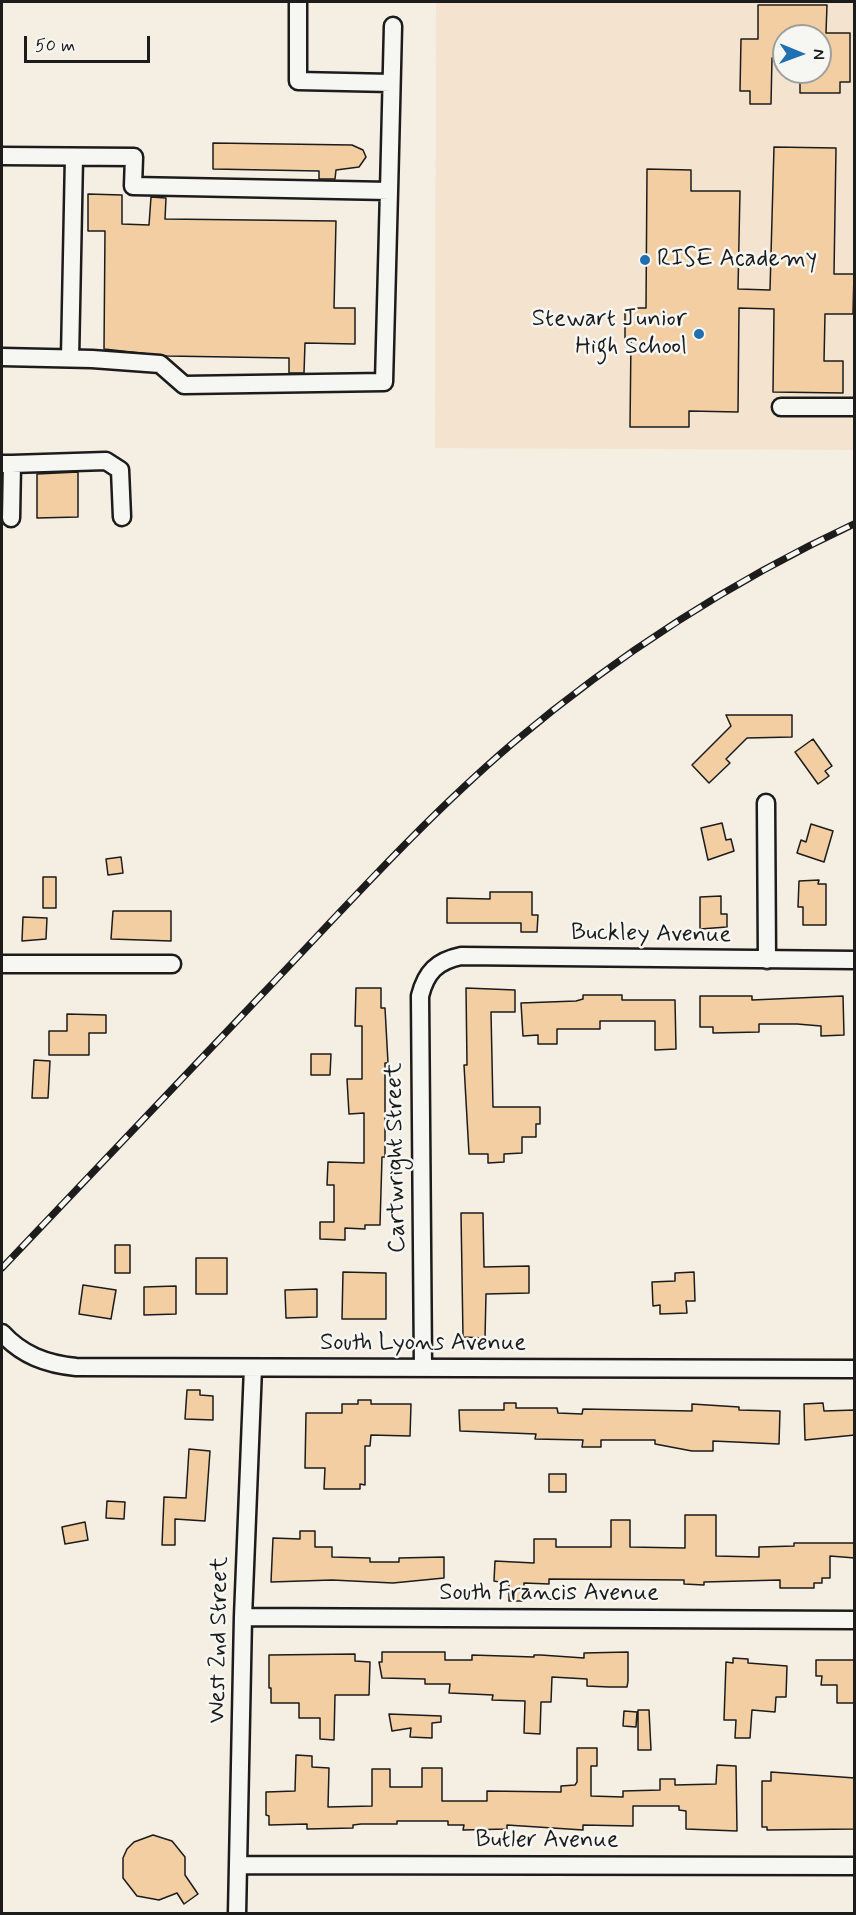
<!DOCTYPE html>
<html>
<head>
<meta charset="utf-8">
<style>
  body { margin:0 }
  #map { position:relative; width:856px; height:1915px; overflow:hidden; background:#f5eee2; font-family:Mynerve,sans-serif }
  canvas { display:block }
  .frame { position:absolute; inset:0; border:3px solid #1c1c1c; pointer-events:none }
  .north { position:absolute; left:772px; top:24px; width:60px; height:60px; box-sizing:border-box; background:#f6f6f2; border:2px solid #9f9f9c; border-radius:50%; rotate:91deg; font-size:16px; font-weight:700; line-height:24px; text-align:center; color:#1c1c1c }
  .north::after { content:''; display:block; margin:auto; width:21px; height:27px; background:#1f6fb2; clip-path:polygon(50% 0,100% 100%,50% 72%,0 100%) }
  .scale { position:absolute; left:24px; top:36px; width:126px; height:27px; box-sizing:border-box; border:3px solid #1c1c1c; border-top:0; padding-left:8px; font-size:18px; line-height:21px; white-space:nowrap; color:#1c1c1c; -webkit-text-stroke:4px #f6f6f2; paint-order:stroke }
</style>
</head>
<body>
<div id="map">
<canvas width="856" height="1915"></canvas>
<div class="frame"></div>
<div class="north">N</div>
<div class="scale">50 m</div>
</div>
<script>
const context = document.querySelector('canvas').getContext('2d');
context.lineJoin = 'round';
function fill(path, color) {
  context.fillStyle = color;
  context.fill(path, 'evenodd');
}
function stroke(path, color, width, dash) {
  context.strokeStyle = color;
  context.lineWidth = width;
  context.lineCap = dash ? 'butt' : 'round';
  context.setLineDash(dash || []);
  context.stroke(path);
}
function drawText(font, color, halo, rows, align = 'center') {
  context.font = font + ' Mynerve,sans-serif';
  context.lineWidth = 5;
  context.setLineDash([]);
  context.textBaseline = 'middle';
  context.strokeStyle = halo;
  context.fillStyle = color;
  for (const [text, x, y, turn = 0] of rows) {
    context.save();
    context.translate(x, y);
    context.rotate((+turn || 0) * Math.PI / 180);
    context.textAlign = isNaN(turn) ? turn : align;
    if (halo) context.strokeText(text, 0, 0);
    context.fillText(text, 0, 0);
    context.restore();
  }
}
const built = new Path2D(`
  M436,2H854V450L435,448ZM784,36H820V72H784Z`);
const building = new Path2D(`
  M758,5H827L826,33H850V82H840V93H800V72H820V36H784V58H772L771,104H750V91H740L741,39H758Z
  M213,143L352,145L363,150L366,157L359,167L336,170L335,179H319V171L213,169Z
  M774,147L836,148L834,274H854L853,314H825L824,361H843V393L773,392L774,309L739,308L738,412L689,411V427H630L631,338H625V308H646L647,169L691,170V191H740L738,289L770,290Z
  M88,194L122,195V224L149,225L151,197L166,198L165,219L336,221L334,308H355V344L305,343L304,373H289V358L167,356L104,349L105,231H88Z
  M78,472V517L37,518V474Z
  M726,715H792V737L747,738L726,759L730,763L709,783L692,765L731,726Z
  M813,739L832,766L825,771L829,776L818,784L795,752Z
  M722,823L726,840L731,839L734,851L708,860L701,828Z
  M811,824L833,831L824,862L797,853L801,840L806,842Z
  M121,857L123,873L108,875L106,859Z
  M43,877H56V908H43Z
  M819,880L818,884H826V925H803V907H798L799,881Z
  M490,892H532V915H538L537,932H521V923H447V898L490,899Z
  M721,896V914H727V927L700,929V897Z
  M113,911H171V941L111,939Z
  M23,917L47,918L46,939L22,941Z
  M356,988H381V1008H385L388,1063H385V1157H382L380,1225H365V1229L345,1228V1240L320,1239V1222H334V1185H327L328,1162L364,1163V1113L349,1114L347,1079H362V1026H355Z
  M466,988L515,990V1012H491L493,1107H540V1124H536V1137H522V1153L504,1154V1162L488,1163V1154H469L464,1065H467Z
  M583,995H622V1000H675L676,1049L655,1050V1021H600V1029H557V1044H538V1035L523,1036L521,1003L576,1001L583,999Z
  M700,996H752V1000L843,996L844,1035L821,1036V1026L797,1024H759V1032L713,1033V1027H700Z
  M67,1014L106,1015V1033H89V1055H49V1031H67Z
  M311,1054H331L330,1075H311Z
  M34,1060L50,1061L48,1098H32Z
  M461,1213H483L484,1267L529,1266V1293L486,1294L485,1338L463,1337Z
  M115,1245H130V1273H115Z
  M196,1258H227V1294H196Z
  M343,1272L386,1273V1319H342Z
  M694,1272L695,1301H686L687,1313L660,1314V1305L653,1306L652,1282L675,1281V1273Z
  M83,1285L116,1290L111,1319L79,1314Z
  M176,1286V1314L144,1315V1287Z
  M317,1289V1317L286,1318L285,1290Z
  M187,1390H200V1395L213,1396V1420L185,1419Z
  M358,1400H371V1404H411L410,1436L371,1435L370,1446H365V1485L360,1484V1489H324L325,1468H305L306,1413H342V1404H358Z
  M504,1403H516V1408H557L558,1413L582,1414L583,1409L692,1411V1404L739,1407V1410L780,1411L779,1444L713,1441V1451H692L655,1444V1440H601V1447H582L583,1440L535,1439L536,1434L460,1431L459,1410H504Z
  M823,1403L824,1411L855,1410V1435L805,1440L804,1404Z
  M189,1449L210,1451L205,1521L175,1519V1545H162L164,1497L186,1498Z
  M549,1474H566V1492H549Z
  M107,1501L125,1502L124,1519L106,1518Z
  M685,1515H716V1556L759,1557V1547L794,1546V1543H855V1558L830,1556V1578H822V1583H814V1588H780V1580L704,1582V1585L684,1584V1580L549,1579V1584L524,1583V1601H509V1584L494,1581L495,1561L534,1563V1539H556V1547H611V1520H630V1547L685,1548Z
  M85,1522L88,1540L65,1544L62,1527Z
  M300,1531H315V1547H332V1557L370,1558V1562H399V1558L444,1557V1578L393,1583L332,1580L271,1582L273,1538L300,1539Z
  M382,1652H445V1660H472V1655L534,1657V1655H541L584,1658V1653L628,1652V1681L627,1687H609L587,1686V1679L552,1677L551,1702H541L540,1734L524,1733L525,1701L492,1700L493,1695L449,1693L450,1684H425V1679L382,1678L379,1662H382Z
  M355,1654V1661L370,1662L369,1695H335L334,1740L320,1739V1718H299V1703H271V1688H269V1655Z
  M733,1658L748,1659V1663L787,1666L786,1697H776L775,1712L752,1710L750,1738H735L736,1720H724L726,1662L733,1663Z
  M816,1660H855V1703H837V1685H821L822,1676H816Z
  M638,1710H649L651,1750H638Z
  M624,1711L637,1712L636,1727L623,1726Z
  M389,1714L441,1716V1722L432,1723V1738L410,1737L411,1728L392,1731Z
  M577,1748H597V1766H591V1796L623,1797V1791L660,1790V1779H675V1785L716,1784L717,1765L736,1766L737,1831L686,1829V1811L679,1810V1806H633V1826L583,1825V1830L507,1825V1829L463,1830L464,1825H448V1821H397V1824H361L353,1825V1828L307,1829V1824L269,1825V1816L266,1815V1792L295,1791L296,1755L312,1756V1767L329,1768L328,1807L372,1806V1769H390V1787H422V1768H442V1801H487V1791L561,1792V1786L575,1785L577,1782Z
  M771,1772L855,1778V1829L767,1830V1827H762V1781H771Z
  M153,1835L172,1841L185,1857V1875L198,1894L184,1904L177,1893L159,1900L137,1896L123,1878V1858L127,1849L134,1842Z`);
const minor = new Path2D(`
  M298,2V81L391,83
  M2,156L134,157L133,186L389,191L384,382L184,385L160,364L92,359L2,357
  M389,191L393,26
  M70,358L74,157
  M781,407H854
  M2,464H12L11,518
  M12,464L106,461L120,470L122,517
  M766,803L767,960
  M2,964H172
  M2,1333C22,1355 46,1364 76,1367L854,1369
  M423,1367L420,996C426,972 437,961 461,956L854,960
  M243,1617L854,1620
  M239,1865L854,1866
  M237,1914L243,1617L253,1368`);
const rail = new Path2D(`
  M2,1268C91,1174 181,1080 270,986C349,903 426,817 513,743C616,656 732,581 854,524`);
const markers = [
  [645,260,6,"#1f6fb2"],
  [699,334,6,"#1f6fb2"]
];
const poiNames = [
  ["RISE Academy",657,260],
  ["Stewart Junior",687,320,"right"],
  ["High School",687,348,"right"]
];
const streetNames = [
  ["Buckley Avenue",651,935,1],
  ["Cartwright Street",397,1158,-91],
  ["South Lyons Avenue",423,1344],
  ["South Francis Avenue",549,1594],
  ["West 2nd Street",220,1640,-89],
  ["Butler Avenue",547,1841]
];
fill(built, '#f4e4cf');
fill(building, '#f2cea2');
stroke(building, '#1c1c1c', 1.5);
stroke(minor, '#1c1c1c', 21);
stroke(minor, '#f6f6f2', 16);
stroke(rail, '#1c1c1c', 7);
stroke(rail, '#f6f6f2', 4.5, [14]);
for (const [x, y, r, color] of markers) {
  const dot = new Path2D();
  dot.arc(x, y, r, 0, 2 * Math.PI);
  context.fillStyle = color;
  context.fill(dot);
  stroke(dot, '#f6f6f2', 2);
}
drawText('24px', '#1c1c1c', '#f6f6f2', poiNames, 'left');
drawText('24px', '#1c1c1c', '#f6f6f2', streetNames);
</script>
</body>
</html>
